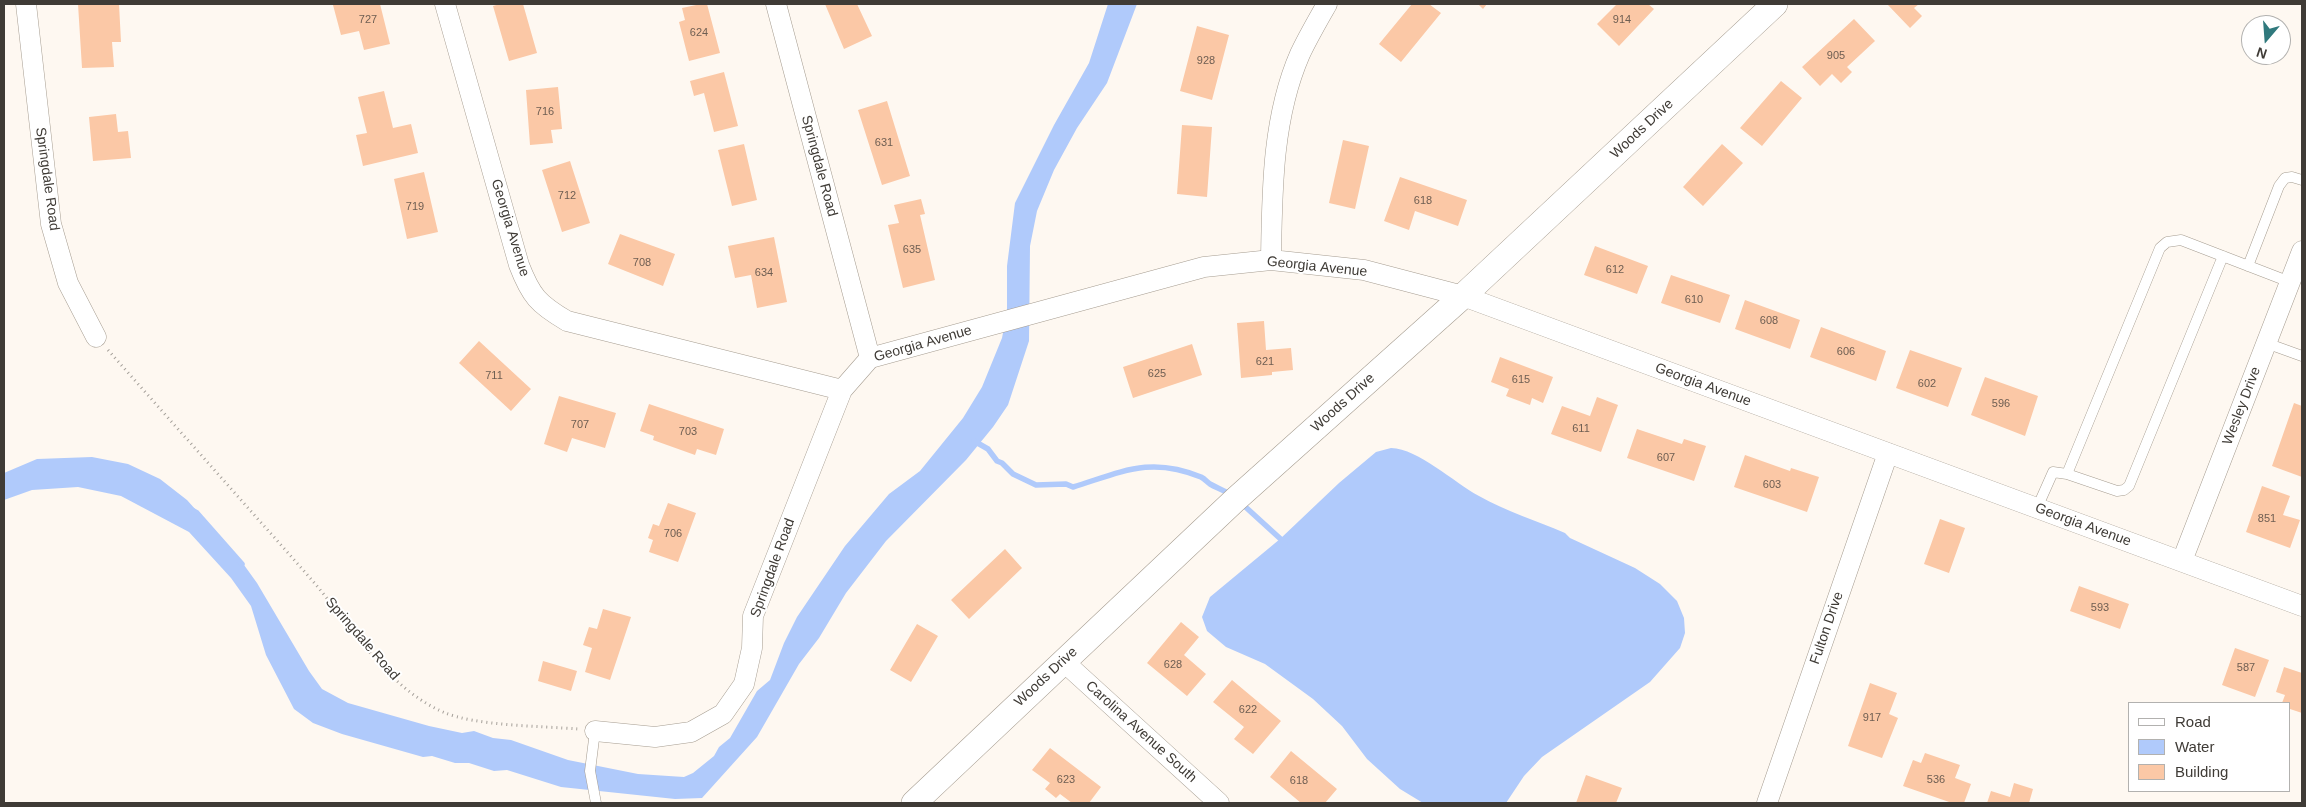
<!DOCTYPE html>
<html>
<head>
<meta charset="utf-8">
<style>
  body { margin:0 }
  #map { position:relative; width:2306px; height:807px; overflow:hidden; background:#fef8f1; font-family:Helvetica,sans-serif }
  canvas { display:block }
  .frame { position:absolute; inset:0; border:5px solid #3f3b36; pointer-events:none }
  .legend { position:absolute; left:2128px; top:702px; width:162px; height:90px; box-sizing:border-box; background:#fff; border:1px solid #b2b1af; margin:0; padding:6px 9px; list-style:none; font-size:15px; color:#3f3b36 }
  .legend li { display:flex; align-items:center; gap:10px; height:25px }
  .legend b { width:25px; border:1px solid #b2b1af }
  .north { position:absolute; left:2241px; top:15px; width:50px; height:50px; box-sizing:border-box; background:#fff; border:1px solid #b2b1af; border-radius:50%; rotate:198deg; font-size:14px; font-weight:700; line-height:20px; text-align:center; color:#3f3b36 }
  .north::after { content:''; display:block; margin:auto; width:18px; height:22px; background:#30797d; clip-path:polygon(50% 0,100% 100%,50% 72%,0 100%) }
</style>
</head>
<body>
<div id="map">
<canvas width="2306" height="807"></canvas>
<div class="frame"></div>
<ul class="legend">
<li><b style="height:6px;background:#fff"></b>Road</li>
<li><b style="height:14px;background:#b0cafb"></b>Water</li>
<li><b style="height:14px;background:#fbc8a6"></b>Building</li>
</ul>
<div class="north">N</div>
</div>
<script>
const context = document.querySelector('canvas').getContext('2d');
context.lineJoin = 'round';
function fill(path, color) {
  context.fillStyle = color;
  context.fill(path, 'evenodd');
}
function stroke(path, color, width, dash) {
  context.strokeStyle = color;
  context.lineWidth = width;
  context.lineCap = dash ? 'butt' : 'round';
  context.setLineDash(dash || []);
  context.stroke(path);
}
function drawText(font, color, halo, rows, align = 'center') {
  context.font = font + ' Helvetica,sans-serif';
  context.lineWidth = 4;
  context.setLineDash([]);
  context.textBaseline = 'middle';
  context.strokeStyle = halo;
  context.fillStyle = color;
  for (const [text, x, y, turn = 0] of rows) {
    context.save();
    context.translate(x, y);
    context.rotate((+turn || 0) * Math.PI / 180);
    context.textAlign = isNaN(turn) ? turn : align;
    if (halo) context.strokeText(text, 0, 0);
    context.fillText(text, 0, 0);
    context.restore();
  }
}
const water = new Path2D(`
  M1108,4H1137L1107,83L1077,128L1054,170L1037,211L1030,246L1029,341L1008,405L993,427L966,460L886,541L846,593L819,638L799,664L757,737L702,798L675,799L561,787L507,770L494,771L469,763H455L432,756L423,757L342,734L313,723L294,709L266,655L251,606L231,578L189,532L121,496L78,487L32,490L4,500V473L37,459L92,457L128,464L160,479L187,500L239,558L257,583L309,671L322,689L348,703L429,726L462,733L474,731L493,738L511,740L568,760L638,774L684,777L693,773L714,756L719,747L730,738L757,691L770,680L784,643L797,617L845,546L889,494L920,471L963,418L982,387L1002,338L1007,312V266L1015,203L1054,125L1089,63Z
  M1391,448C1419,449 1453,482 1479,496C1506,511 1537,521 1565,533L1570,538L1635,568L1660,584L1677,601L1684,618L1685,633L1680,648L1650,682L1542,757L1524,776L1506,803H1423L1400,789L1367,759L1342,726L1313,699L1265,664L1226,647L1207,631L1202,617L1210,597L1280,539L1339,483L1376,452Z`);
const stream = new Path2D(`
  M974,441L988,449L997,461L1002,463L1013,474L1036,485L1066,484L1073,487C1122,472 1150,456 1201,477C1205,479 1207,482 1210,484C1217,488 1224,490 1231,495
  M1240,502L1285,543
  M190,509L197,513L242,564`);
const building = new Path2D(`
  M78,4H119L121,42H112L114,67L82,68Z
  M337,4H380L390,44L364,50L359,31L341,35L333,5Z
  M500,4H523L537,53L509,61L493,6Z
  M701,4H707L720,53L689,61L679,22L685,20L682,8Z
  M825,4H857L872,36L844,49Z
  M1412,4H1429L1441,13L1401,62L1379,44Z
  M1478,4H1487L1483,9Z
  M1617,4H1648L1654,9L1619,46L1597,24Z
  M1887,4H1919L1914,8L1922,16L1910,28Z
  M1854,19L1875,41L1847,67L1852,72L1841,83L1832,74L1820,86L1802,67Z
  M1197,26L1229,35L1212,100L1180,91Z
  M724,72L738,126L714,132L704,93L694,96L690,81Z
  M1781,81L1802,98L1762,146L1740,128Z
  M558,87L562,129L551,130L553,143L530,145L526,90Z
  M384,91L393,128L411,124L418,153L363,166L356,135L367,133L358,97Z
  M887,101L910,176L882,185L858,110Z
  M116,114L118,132L128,131L131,158L93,161L89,117Z
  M1182,125L1212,127L1207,197L1177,194Z
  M1343,140L1369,146L1355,209L1329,203Z
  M744,144L757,200L732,206L718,150Z
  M1722,144L1743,163L1703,206L1683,187Z
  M570,161L590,223L562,232L542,170Z
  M424,172L438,232L407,239L394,179Z
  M1400,177L1467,200L1458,226L1415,211L1409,230L1384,221Z
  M921,199L925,214L920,215L935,280L903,288L888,225L899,223L894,205Z
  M620,234L675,254L663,286L608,264Z
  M774,237L787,302L757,308L751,275L735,278L728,246Z
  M1595,246L1648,266L1637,294L1584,275Z
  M1671,275L1730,295L1720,323L1661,303Z
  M1745,300L1800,320L1790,349L1735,329Z
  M1264,321L1266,350L1291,348L1293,370L1272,372V375L1241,378L1237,323Z
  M1821,327L1886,351L1876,381L1810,357Z
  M479,341L531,389L511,411L459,363Z
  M1192,344L1202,375L1133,398L1123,367Z
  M1910,350L1962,368L1948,407L1896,388Z
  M1500,357L1553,377L1543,403L1532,398L1530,405L1506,396L1509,389L1491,382Z
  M1985,377L2038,396L2025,436L1971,415Z
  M559,396L616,413L605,448L572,438L567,452L544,444Z
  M1597,397L1618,405L1601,452L1551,434L1562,406L1590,416Z
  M2294,403L2302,406V477L2272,466Z
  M649,404L724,429L716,455L697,449L695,455L653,440L654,436L640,431Z
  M1637,429L1682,444L1684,439L1706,446L1694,481L1627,458Z
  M1745,455L1790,471L1791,468L1819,477L1807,512L1734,487Z
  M2262,486L2290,496L2283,515L2300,520L2290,548L2246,532Z
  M668,503L696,513L678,562L649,552L653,540L648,538L653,524L659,526Z
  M1940,519L1965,528L1949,573L1924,564Z
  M1005,549L1022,568L969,619L951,600Z
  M2079,586L2129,604L2120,629L2070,611Z
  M603,609L631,617L610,680L585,672L592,648L583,645L589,627L597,629Z
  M1181,622L1199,637L1184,655L1206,674L1187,696L1147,663Z
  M917,624L938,636L911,682L890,670Z
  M2235,648L2269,660L2255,697L2222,685Z
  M543,661L577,671L571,691L538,681Z
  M2284,667L2302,673V713L2290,709V703H2282L2285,695L2276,692Z
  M1232,680L1281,721L1253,754L1234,739L1244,727L1213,702Z
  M1870,683L1897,693L1889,714L1898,718L1882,758L1848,746Z
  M1050,748L1101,787L1089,803H1072L1060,794L1056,798L1045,789L1050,783L1032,770Z
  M1291,751L1337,789L1325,803H1301L1270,777Z
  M1925,753L1960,765L1955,778L1971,784L1964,803H1952L1903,786L1913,760L1921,763Z
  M1586,775L1622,788L1616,803H1576Z
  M2014,783L2033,789L2029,803H1987L1991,791L2010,797Z`);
const path = new Path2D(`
  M108,350C176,427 244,503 311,579C351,625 386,687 443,712C475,726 541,726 578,729`);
const service = new Path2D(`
  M2248,266L2279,186L2285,178L2292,177L2302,180
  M2266,343L2302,356
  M2067,474L2117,491L2124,490L2129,486L2223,256
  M2037,508L2053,472L2067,474L2160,248L2167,242L2181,240L2290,282
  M595,731L590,771L596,803`);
const minor = new Path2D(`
  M26,4L51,224L68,283L96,337
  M445,4L519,265C531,296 538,304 567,321L842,390L870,358L1204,267L1271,260L1364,270L1463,296L2302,606
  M776,4L870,358
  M1271,260C1272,192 1272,118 1300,54C1308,37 1318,20 1327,4
  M2182,561L2302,251
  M1063,661L1219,803
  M595,731L655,737L691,732L723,714L744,684L752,648L753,616L842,390
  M1767,803L1888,453`);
const tertiary = new Path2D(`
  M914,803L1236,499L1463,296L1775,4`);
const numberNames = [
  ["727",368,20],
  ["914",1622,20],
  ["624",699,33],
  ["905",1836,56],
  ["928",1206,61],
  ["716",545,112],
  ["631",884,143],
  ["712",567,196],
  ["618",1423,201],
  ["719",415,207],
  ["635",912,250],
  ["708",642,263],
  ["612",1615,270],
  ["634",764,273],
  ["610",1694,300],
  ["608",1769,321],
  ["606",1846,352],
  ["621",1265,362],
  ["625",1157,374],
  ["711",494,376],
  ["615",1521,380],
  ["602",1927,384],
  ["596",2001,404],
  ["707",580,425],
  ["611",1581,429],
  ["703",688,432],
  ["607",1666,458],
  ["603",1772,485],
  ["851",2267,519],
  ["706",673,534],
  ["593",2100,608],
  ["628",1173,665],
  ["587",2246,668],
  ["622",1248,710],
  ["917",1872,718],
  ["623",1066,780],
  ["536",1936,780],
  ["618",1299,781]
];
const streetNames = [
  ["Woods Drive",1642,129,-43],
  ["Springdale Road",819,166,75],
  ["Springdale Road",47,179,82],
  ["Georgia Avenue",510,228,73],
  ["Georgia Avenue",1317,267,6],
  ["Georgia Avenue",923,344,-16],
  ["Georgia Avenue",1703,385,20],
  ["Woods Drive",1343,403,-42],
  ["Wesley Drive",2242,406,-69],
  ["Georgia Avenue",2083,525,20],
  ["Springdale Road",773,568,-70],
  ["Fulton Drive",1827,628,-71],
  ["Springdale Road",362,639,49],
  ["Woods Drive",1046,677,-43],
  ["Carolina Avenue South",1141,732,42]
];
fill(water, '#b0cafb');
stroke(stream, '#b0cafb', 5.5);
fill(building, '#fbc8a6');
stroke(service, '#a69d91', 11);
stroke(minor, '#a69d91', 21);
stroke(tertiary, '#a69d91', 26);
stroke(path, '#a5a09a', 3, [1, 4]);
stroke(service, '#fff', 10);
stroke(minor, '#fff', 20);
stroke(tertiary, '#fff', 25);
drawText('11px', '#6e5e52', null, numberNames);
drawText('14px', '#3f3b36', '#fff', streetNames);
</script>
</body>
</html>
